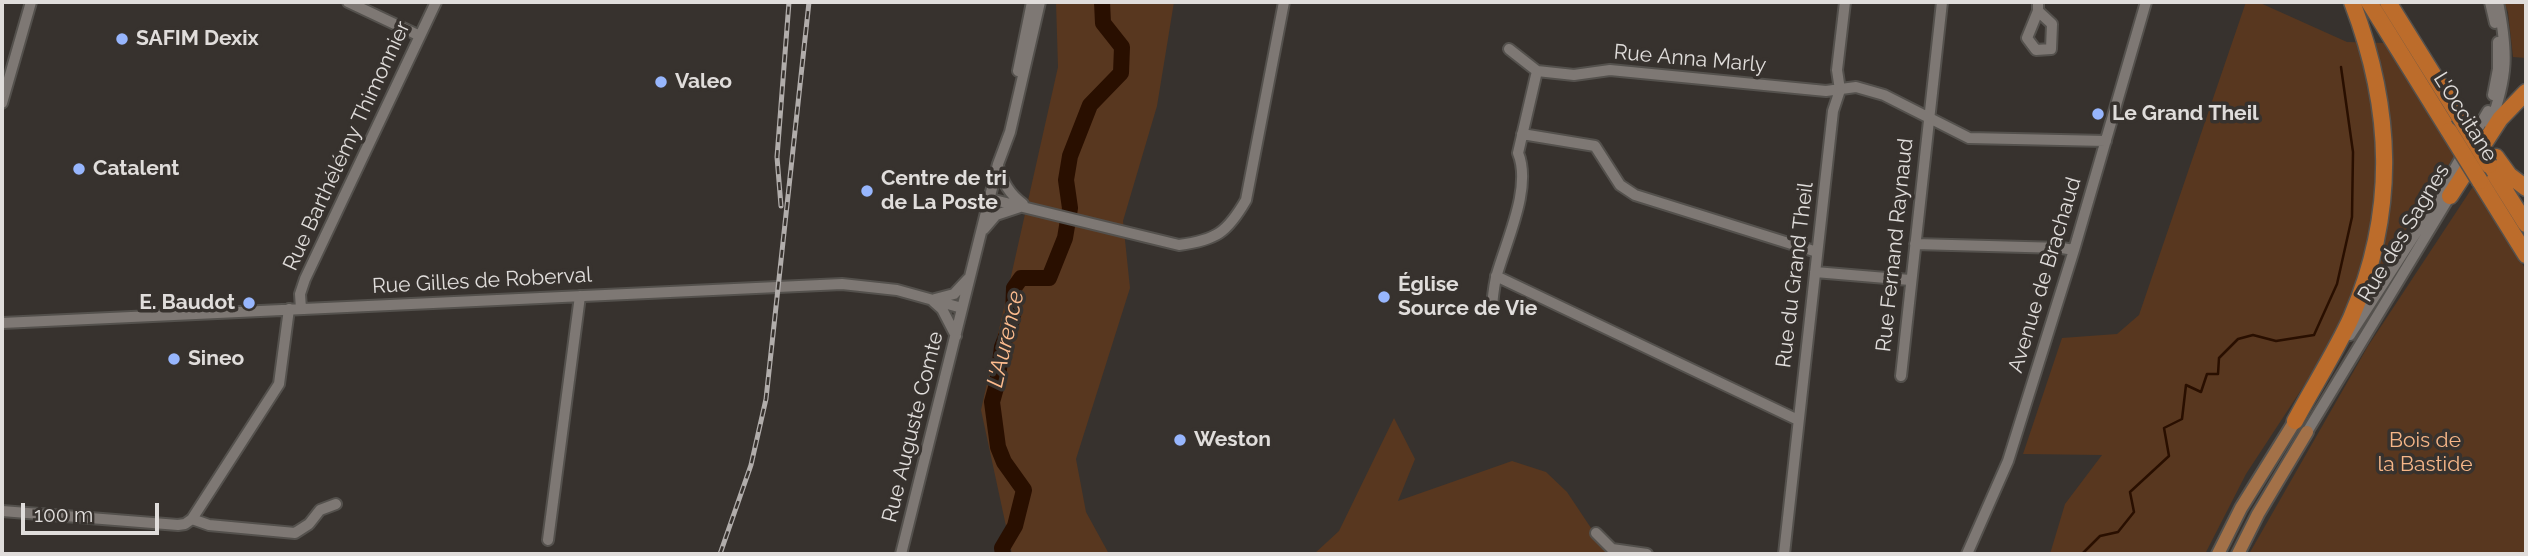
<!DOCTYPE html>
<html>
<head>
<meta charset="utf-8">
<style>
  body { margin:0 }
  #map { position:relative; width:2528px; height:556px; overflow:hidden; background:#37322e; font-family:Raleway,sans-serif }
  canvas { display:block }
  .frame { position:absolute; inset:0; border:4px solid #e0dddb; pointer-events:none }
  .scale { position:absolute; left:21px; top:503px; width:138px; height:32px; box-sizing:border-box; border:4px solid #e0dddb; border-top:0; padding-left:9px; font-size:21px; line-height:24px; white-space:nowrap; color:#e0dddb; -webkit-text-stroke:5px #37322e; paint-order:stroke }
</style>
</head>
<body>
<div id="map">
<canvas width="2528" height="556"></canvas>
<div class="frame"></div>
<div class="scale">100 m</div>
</div>
<script>
const context = document.querySelector('canvas').getContext('2d');
context.lineJoin = 'round';
function fill(path, color) {
  context.fillStyle = color;
  context.fill(path, 'evenodd');
}
function stroke(path, color, width, dash) {
  context.strokeStyle = color;
  context.lineWidth = width;
  context.lineCap = dash ? 'butt' : 'round';
  context.setLineDash(dash || []);
  context.stroke(path);
}
function drawText(font, color, halo, rows, align = 'center') {
  context.font = font + ' Raleway,sans-serif';
  context.lineWidth = 7;
  context.setLineDash([]);
  context.textBaseline = 'middle';
  context.strokeStyle = halo;
  context.fillStyle = color;
  for (const [text, x, y, turn = 0] of rows) {
    context.save();
    context.translate(x, y);
    context.rotate((+turn || 0) * Math.PI / 180);
    context.textAlign = isNaN(turn) ? turn : align;
    if (halo) context.strokeText(text, 0, 0);
    context.fillText(text, 0, 0);
    context.restore();
  }
}
const green = new Path2D(`
  M1056,2H1174L1157,106L1123,221L1130,288L1076,459L1086,512L1109,554H1012L981,410L1058,67Z
  M2246,2H2258L2347,42L2385,43L2455,155L2246,474L2205,554H2050L2065,504L2102,455L2023,454L2062,338L2117,334L2139,315Z
  M2504,2H2526V58L2513,57L2508,12Z
  M2474,185L2526,270V554H2249L2368,346Z
  M1394,418L1415,459L1398,501L1512,461L1546,472L1567,492L1597,537L1627,554H1314L1339,531Z`);
const stream = new Path2D(`
  M2082,554L2100,536L2118,532L2134,512L2130,492L2169,456L2164,428L2182,419L2186,385L2201,392L2207,374H2218L2219,358L2238,339L2253,335L2276,341L2314,335L2337,284L2352,217L2353,152L2341,67`);
const river = new Path2D(`
  M1003,554L1002,548L1015,526L1024,490L1004,462L998,447L992,402L997,384L1002,347L1013,318L1014,288L1021,278H1049L1065,238L1070,208L1066,180L1070,156L1090,105L1121,73L1122,47L1103,23L1102,2`);
const minor = new Path2D(`
  M348,2L420,36
  M2490,2L2495,23
  M2038,11L2052,24L2051,49L2036,50L2027,38L2038,11V2
  M1509,49L1537,71
  M1018,71L1032,2
  M2493,95L2498,69V42
  M2,103L31,2
  M2490,125C2508,76 2508,53 2498,2
  M1522,134L1595,146L1620,185L1635,195L1817,252
  M998,166C1003,182 1009,194 1023,204
  M990,199L1179,245C1216,240 1227,233 1246,200L1284,2
  M984,229L996,215L1023,206
  M1915,244L2062,248L2074,250
  M1815,272L1910,280
  M1496,276L1798,420
  M935,299L954,294L968,279
  M933,301L942,309L956,336
  M1492,306C1493,296 1494,284 1497,274C1507,239 1532,187 1518,153L1537,71L1574,75L1610,70L1826,91L1856,87L1884,95L1969,138L2106,141
  M301,309L300,294L305,279L436,2
  M2,323L842,284L897,290L962,308
  M2350,335L2430,211L2488,111
  M1901,376L1942,2
  M2307,432L2453,191
  M2,511L178,525L185,524L192,519L209,525L295,533L309,524L320,510L336,504
  M192,519L279,384L289,309
  M1596,533L1612,549L1647,554
  M548,540L580,296
  M901,554L998,164L1010,132L1040,2
  M1784,554L1833,111L1840,90L1837,70L1845,2
  M1967,554L2008,461L2074,250L2146,2`);
const major = new Path2D(`
  M2218,554L2241,508L2295,421
  M2238,554L2258,514L2307,432`);
const highway = new Path2D(`
  M2369,2L2449,131
  M2388,2L2459,116
  M2496,157L2509,175L2526,188
  M2489,165L2526,224
  M2480,181L2526,255
  M2450,196L2500,119L2526,92
  M2295,421C2313,387 2335,353 2351,318C2397,212 2393,109 2352,2`);
const rail = new Path2D(`
  M781,206L777,157L789,2
  M720,554L751,465L766,399L809,2`);
const highwayBridge = new Path2D(`
  M2459,116L2489,165
  M2449,131L2480,181`);
const markers = [
  [122,39,7,"#97b6fd"],
  [661,82,7,"#97b6fd"],
  [2098,114,7,"#97b6fd"],
  [79,169,7,"#97b6fd"],
  [867,191,7,"#97b6fd"],
  [1384,297,7,"#97b6fd"],
  [249,303,7,"#97b6fd"],
  [174,359,7,"#97b6fd"],
  [1180,440,7,"#97b6fd"]
];
const poiNames = [
  ["SAFIM Dexix",136,39],
  ["Valeo",675,82],
  ["Le Grand Theil",2112,114],
  ["Catalent",93,169],
  ["Centre de tri",881,179],
  ["de La Poste",881,203],
  ["Église",1398,285],
  ["Source de Vie",1398,309],
  ["E. Baudot",235,303,"right"],
  ["Sineo",188,359],
  ["Weston",1194,440]
];
const streetNames = [
  ["Rue Anna Marly",1690,59,5],
  ["L'Occitane",2465,117,58],
  ["Rue Barthélémy Thimonnier",347,146,-65],
  ["Rue des Sagnes",2404,233,-59],
  ["Rue Fernand Raynaud",1895,245,-84],
  ["Rue du Grand Theil",1795,275,-83],
  ["Avenue de Brachaud",2045,275,-73],
  ["Rue Gilles de Roberval",482,281,-3],
  ["Rue Auguste Comte",913,427,-76]
];
const parkNames = [
  ["Bois de",2425,441],
  ["la Bastide",2425,465]
];
const waterNames = [
  ["L'Aurence",1006,339,-77]
];
fill(green, '#58371f');
stroke(stream, '#290f00', 2.5);
stroke(river, '#290f00', 16);
stroke(minor, '#54514d', 14);
stroke(major, '#54514d', 16);
stroke(highway, '#54514d', 19);
stroke(minor, '#7e7874', 10);
stroke(major, '#a37148', 12);
stroke(highway, '#bc6c2b', 16);
stroke(rail, '#b1adab', 5);
stroke(rail, '#37322e', 2.5, [8]);
stroke(highwayBridge, '#54514d', 19, []);
stroke(highwayBridge, '#bc6c2b', 16);
for (const [x, y, r, color] of markers) {
  const dot = new Path2D();
  dot.arc(x, y, r, 0, 2 * Math.PI);
  context.fillStyle = color;
  context.fill(dot);
  stroke(dot, '#37322e', 2.5);
}
drawText('bold 21px', '#e0dddb', '#37322e', poiNames, 'left');
drawText('21px', '#e0dddb', '#37322e', streetNames);
drawText('21px', '#f6b688', '#37322e', parkNames);
drawText('italic 23px', '#fdbc8e', '#37322e', waterNames);
</script>
</body>
</html>
